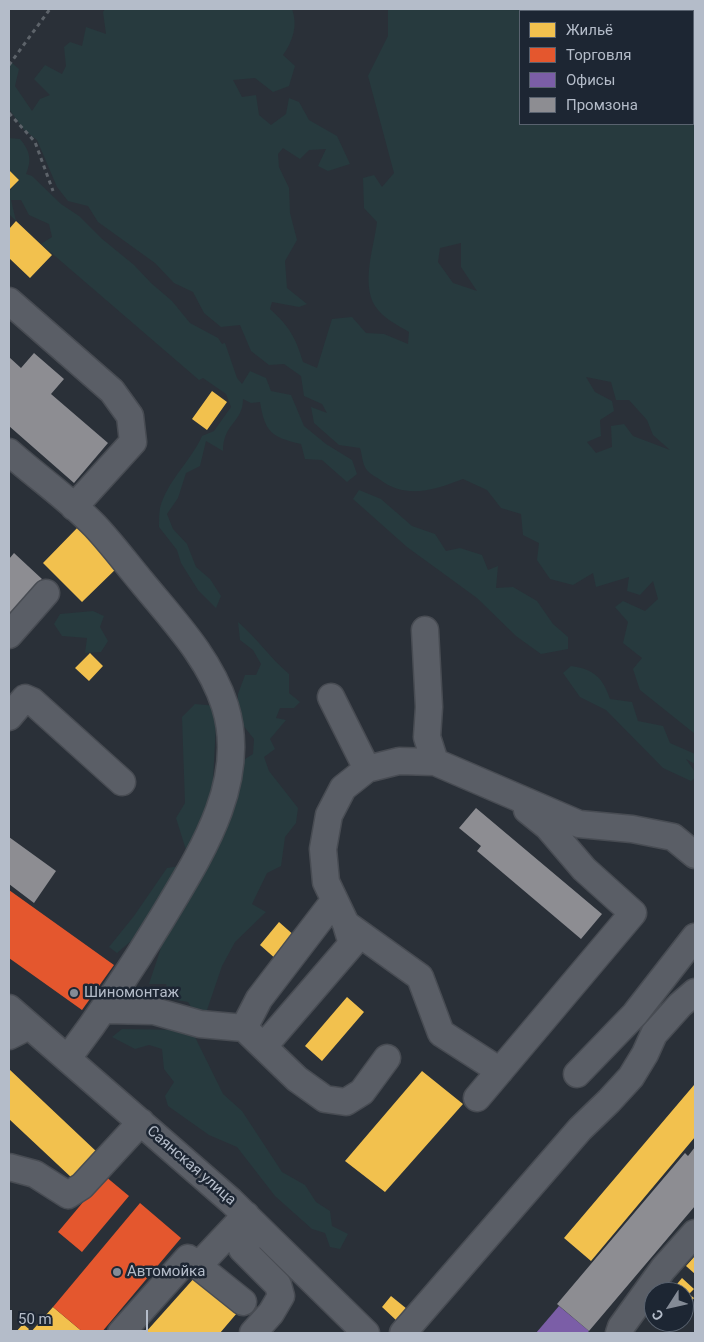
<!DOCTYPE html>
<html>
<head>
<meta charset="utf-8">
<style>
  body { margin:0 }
  #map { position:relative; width:704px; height:1342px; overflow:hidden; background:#2a3038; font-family:Roboto,sans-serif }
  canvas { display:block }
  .frame { position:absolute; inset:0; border:10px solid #b4bcc9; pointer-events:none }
  .legend { position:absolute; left:519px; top:10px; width:175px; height:115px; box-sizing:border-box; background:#1d2633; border:1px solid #59626f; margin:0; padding:6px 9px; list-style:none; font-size:15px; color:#b4bcc9 }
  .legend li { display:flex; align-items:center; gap:10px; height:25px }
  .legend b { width:25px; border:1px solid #59626f }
  .north { position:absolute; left:644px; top:1282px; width:50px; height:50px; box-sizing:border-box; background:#1d2633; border:1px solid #59626f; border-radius:50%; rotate:235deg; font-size:14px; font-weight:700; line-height:20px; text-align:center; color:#b4bcc9 }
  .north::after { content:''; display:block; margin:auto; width:18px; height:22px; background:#848b96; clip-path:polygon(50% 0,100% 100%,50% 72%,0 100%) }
  .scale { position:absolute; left:10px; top:1310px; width:138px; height:22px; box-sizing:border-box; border:2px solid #b4bcc9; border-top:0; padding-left:6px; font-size:15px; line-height:18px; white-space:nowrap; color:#b4bcc9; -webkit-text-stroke:4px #1d2633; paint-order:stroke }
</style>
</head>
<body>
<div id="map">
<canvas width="704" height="1342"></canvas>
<div class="frame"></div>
<ul class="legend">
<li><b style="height:14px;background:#f2c14e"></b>Жильё</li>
<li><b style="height:14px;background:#e4572e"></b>Торговля</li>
<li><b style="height:14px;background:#7b5ea7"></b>Офисы</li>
<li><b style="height:14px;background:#8d8d92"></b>Промзона</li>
</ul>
<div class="north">С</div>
<div class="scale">50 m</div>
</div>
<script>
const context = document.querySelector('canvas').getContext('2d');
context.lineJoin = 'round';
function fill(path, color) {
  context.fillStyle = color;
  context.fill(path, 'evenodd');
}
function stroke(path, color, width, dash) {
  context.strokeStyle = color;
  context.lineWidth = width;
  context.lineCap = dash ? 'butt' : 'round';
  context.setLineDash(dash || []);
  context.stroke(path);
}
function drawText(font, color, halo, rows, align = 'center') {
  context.font = font + ' Roboto,sans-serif';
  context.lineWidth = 5;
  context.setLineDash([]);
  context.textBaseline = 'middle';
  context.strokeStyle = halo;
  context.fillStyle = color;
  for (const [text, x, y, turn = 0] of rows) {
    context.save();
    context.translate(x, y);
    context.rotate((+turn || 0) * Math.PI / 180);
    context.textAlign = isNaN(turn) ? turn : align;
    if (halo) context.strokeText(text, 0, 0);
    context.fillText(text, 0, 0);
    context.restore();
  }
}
const green = new Path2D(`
  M105,9H292C298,25 293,41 283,55L295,66L289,86L273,92L255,78L233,80L242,97L256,95L259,115L271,125L286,114L289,98L299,102L309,120L337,136L350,164L328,171L318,166L326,149L309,150L300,159L283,148L278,154L279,167L289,188L290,213L297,240L285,261L287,288L307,304L299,307L272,302L270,309C289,326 296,338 303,362L317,368L332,319L352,317L366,333L384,334L408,344L409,332C397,325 383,318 375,306C361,283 374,247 377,222L364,208L363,178L374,175L382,187L394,173L368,76L388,36V9H695V734L640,690L633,669L642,658L623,643L628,622L615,607L623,601L645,611L658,599L653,581L640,595L627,591L629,577L596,587L593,573L573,585L550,579L537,560L539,543L523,535L521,514L501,508L487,490L463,479C434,490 406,500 379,479C374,476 367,472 365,467C362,461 362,454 360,448L339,445L314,423L311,407L327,413L322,404L304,396L301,376L284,364L269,365L251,351L240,325L221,327L204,313L193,292L174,283L155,263L98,222L88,206L68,201L57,187L37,140L24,130L9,109V64L11,62L19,69L15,86L32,111L40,99L50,95L34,79L45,65L62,74L66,66L64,47L70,42L82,46L86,27L106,34L103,12ZM693,11V124H520V11ZM461,243V267L477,291L453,283L438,262L440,248ZM586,377L611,382L616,400H629L647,420L653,435L670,450L633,436L624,424L611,426L612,447L596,453L587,442L601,436L600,420L614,411L612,401L595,392Z
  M9,138L20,139C30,151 32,159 26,174L32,176L61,204L79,216L101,238L134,265L151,283L172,301L190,323L218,338L222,344L225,343L237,378L242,384L250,371L266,378L271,391L291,395L304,426L326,444L352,460L357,474L347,482L322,460L305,459L301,444C271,437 265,432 260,402L251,403L243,399C243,423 223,423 223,451L206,441L200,466L186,473L178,498L167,514L173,529L187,544L196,567L210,579L221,596L216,608L198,590L181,563L177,550L159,527C159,521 159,514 160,508C167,481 191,461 202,436L214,431L231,407L226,394L203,378L199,380L41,244L52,237L49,224L29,215L21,200H11L16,221L9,214V191L19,180L9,170Z
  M359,490L381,499L412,526L435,534L446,551L460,548L482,555L488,570L498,566L496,588L513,587L537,601L553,624L568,637V649L541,654L516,636L477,598L407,547L353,499Z
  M93,611L104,616L100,627L108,641L101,652L85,653L87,638L62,636L54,624L60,614Z
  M238,622C257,638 270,658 289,674V693L300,702L294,708H280L276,718L286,720L270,739L275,749L264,757L269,771L298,808L296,823L285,837L281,866L267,873L252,904L266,912L235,942L222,966L206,1013H195L188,1002L171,999L166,984H149L160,951L163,931L236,803L242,761L253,754L254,739L238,719V694L245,675H256L261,664L253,650L240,640Z
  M571,666C594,669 603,678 610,699L632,702L638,721L663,726L670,743L695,754V764L686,759L695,772V778L691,781L663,768L606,710L580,697L563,673Z
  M195,704L217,706L213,780L215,796L207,803L201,827L186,850L176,818L185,803L182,717Z
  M180,866L137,936L117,953L109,947L134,916L167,868Z
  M122,1029L179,1030L194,1035L223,1094L242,1111L282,1172L305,1185L316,1202L330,1211L332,1226L348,1234L340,1249L330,1247L325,1233L312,1229L275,1196L237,1147L209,1135L168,1106L165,1096L174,1082L164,1069L162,1049L149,1045L135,1049L112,1037Z`);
const homes = new Path2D(`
  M9,170L19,180L9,190Z
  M16,221L52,255L30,278L9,258V229Z
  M212,391L227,402L207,430L192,419Z
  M80,525L120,565L82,602L43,563Z
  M90,653L103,666L89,681L75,668Z
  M279,922L296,937L277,960L260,945Z
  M347,997L364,1012L322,1061L305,1046Z
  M9,1069L98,1153L73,1179L9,1119Z
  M422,1071L463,1104L385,1192L345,1161Z
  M694,1085L695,1137L591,1261L564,1238Z
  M695,1256V1274L686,1266Z
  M196,1276L237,1313L220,1333H145Z
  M682,1278L694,1289L689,1294L694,1298L689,1304L684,1300V1292L672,1290Z
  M391,1296L407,1309L397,1321L382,1307Z
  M53,1307L84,1333H30Z
  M23,1324L29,1329L26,1333H15Z`);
const shops = new Path2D(`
  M9,890L114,965L82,1010L9,958Z
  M105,1176L129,1196L82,1252L58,1232Z
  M140,1203L181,1238L101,1333H84L53,1307Z`);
const offices = new Path2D(`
  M559,1306L589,1331L587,1333H536Z`);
const industry = new Path2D(`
  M34,353L64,379L51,394L108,443L74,483L9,426V357L21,368Z
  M14,553L42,579L9,616V559Z
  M476,808L602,914L581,939L477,851L481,846L459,828Z
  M9,837L56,871L34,903L9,884Z
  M695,1147V1206L589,1331L557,1304L685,1153L688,1156Z`);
const path = new Path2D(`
  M9,65L50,9
  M9,113L35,142L53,191`);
const minor = new Path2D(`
  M9,301L112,391L130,416L133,442L74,507
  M9,452C37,477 69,499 95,526C111,543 126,563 141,581C172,619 210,658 225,706C249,783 198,858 161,920C132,968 102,1013 68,1058
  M425,630L429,707L427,737L435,762
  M9,635L46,593
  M331,697L367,769
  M9,717L25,698L32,701L122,782
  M346,924L420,977L441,1033L500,1071
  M9,1008L231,1201L366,1333
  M104,1010L154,1011L200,1024L244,1028L297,1079L325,1099L346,1102L362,1092L387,1058
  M244,1028L259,999L334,901
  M9,1036L29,1026
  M264,1046L352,944L346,924L326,882L323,849L329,815L343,788L367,769L399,761L435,762L579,824L632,829L673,837L695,855
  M577,1074L635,1014L695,937
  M477,1098L633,913L584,869L548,827L527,810
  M9,1167L35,1174L68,1195L82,1186L141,1122
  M198,1266L246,1215
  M121,1333L188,1258L243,1302
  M253,1333L271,1313L281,1296L278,1285L242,1249L258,1228
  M403,1333L580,1129L609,1101L631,1077L645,1054L654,1034L680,1005L695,992
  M619,1333L621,1327L663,1269L695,1233`);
const markers = [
  [74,993,5,"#848b96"],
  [117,1272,5,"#848b96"]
];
const poiNames = [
  ["Шиномонтаж",84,993],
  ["Автомойка",127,1272]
];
const streetNames = [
  ["Саянская улица",191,1166,41]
];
fill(green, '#273a3e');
fill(homes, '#f2c14e');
fill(shops, '#e4572e');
fill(offices, '#7b5ea7');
fill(industry, '#8d8d92');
stroke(minor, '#484c53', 29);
stroke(path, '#5d636a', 3, [4, 4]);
stroke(minor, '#5a5e66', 26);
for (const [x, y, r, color] of markers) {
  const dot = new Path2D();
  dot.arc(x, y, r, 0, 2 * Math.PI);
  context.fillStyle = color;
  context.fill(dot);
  stroke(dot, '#1d2633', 2);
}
drawText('15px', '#b4bcc9', '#1d2633', poiNames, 'left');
drawText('15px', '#b4bcc9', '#1d2633', streetNames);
</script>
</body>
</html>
